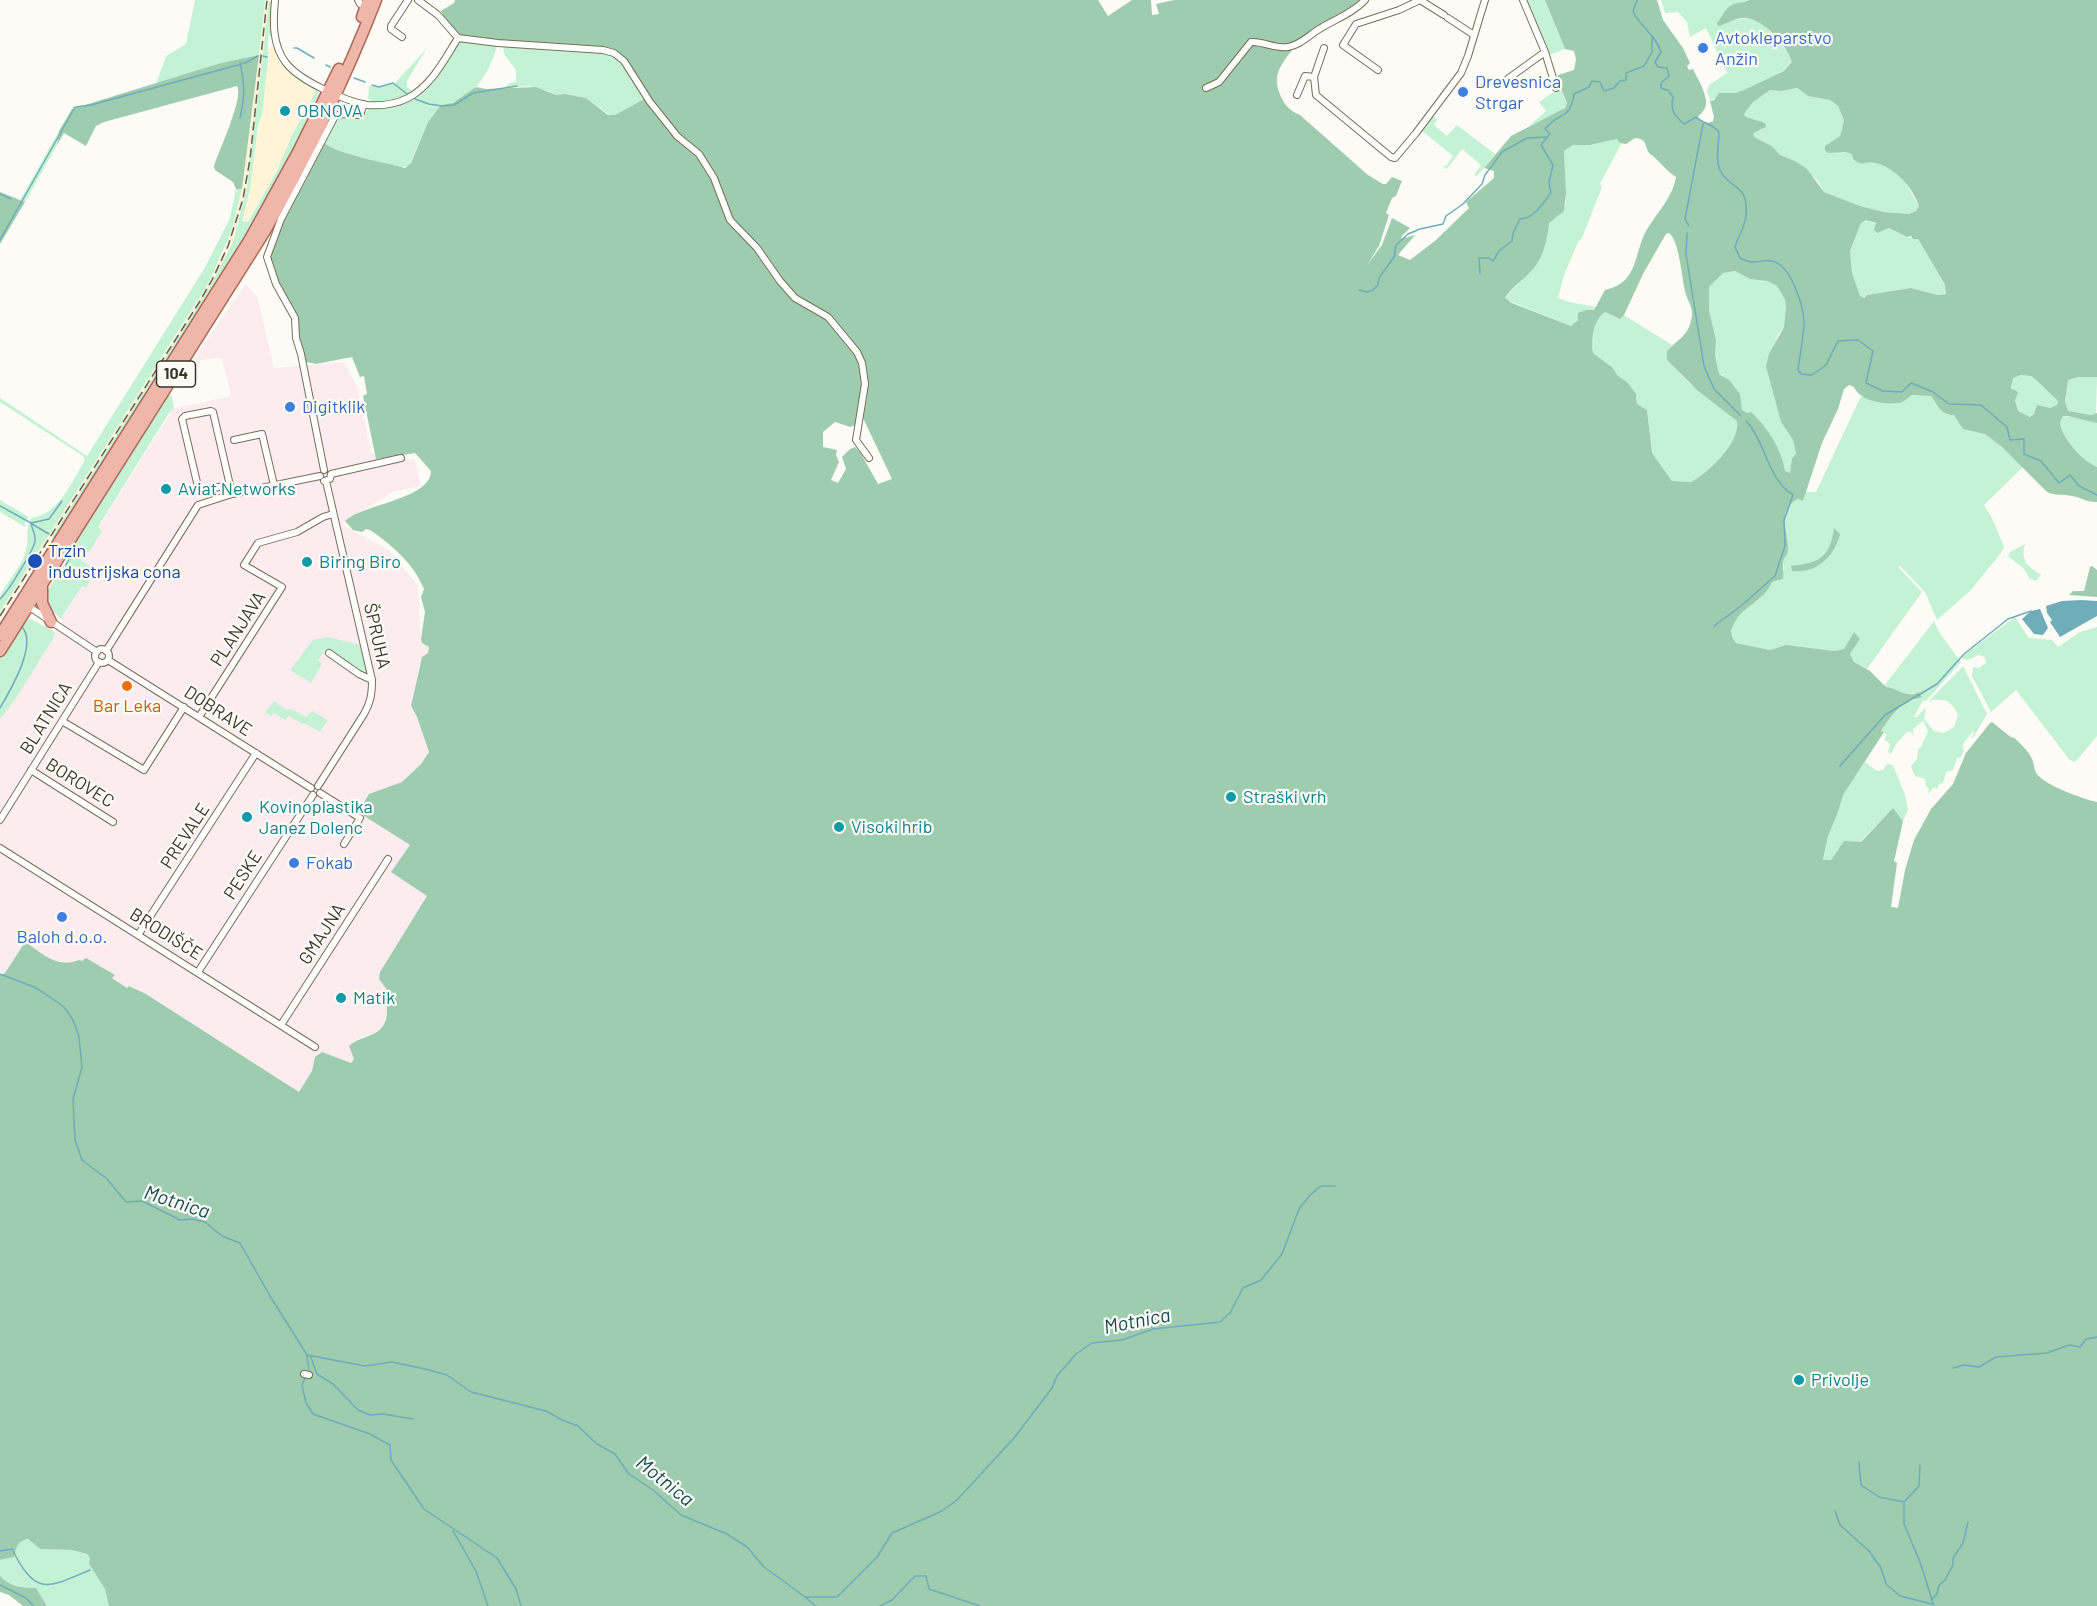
<!DOCTYPE html>
<html>
<head>
<meta charset="utf-8">
<style>
  body { margin:0 }
  canvas { display:block; background:#fdfbf5 }
</style>
</head>
<body>
<canvas width="2097" height="1606"></canvas>
<script>
const context = document.querySelector('canvas').getContext('2d');
context.lineJoin = 'round';
function fill(path, color) {
  context.fillStyle = color;
  context.fill(path, 'evenodd');
}
function stroke(path, color, width, dash) {
  context.strokeStyle = color;
  context.lineWidth = width;
  context.lineCap = dash ? 'butt' : 'round';
  context.setLineDash(dash || []);
  context.stroke(path);
}
function drawText(font, color, halo, rows, align = 'center') {
  context.font = font + ' Barlow,sans-serif';
  context.lineWidth = 4.5;
  context.setLineDash([]);
  context.textBaseline = 'middle';
  context.strokeStyle = halo;
  context.fillStyle = color;
  for (const [text, x, y, turn = 0] of rows) {
    context.save();
    context.translate(x, y);
    context.rotate((+turn || 0) * Math.PI / 180);
    context.textAlign = isNaN(turn) ? turn : align;
    if (halo) context.strokeText(text, 0, 0);
    context.fillText(text, 0, 0);
    context.restore();
  }
}
const built = new Path2D(`
  M265,0L269,1L251,159L247,187L233,242L209,288L0,619V612L197,302L223,253L231,232L242,189Z
  M274,47L279,58L277,62L298,80L316,91L292,135L277,171L247,222L242,221L250,189L257,136L262,115L267,49Z`);
const industrial = new Path2D(`
  M246,284L258,299L274,368L344,362L358,389L371,453L415,460L421,486L393,492L342,524L390,551L418,586L421,639L422,643L429,647V651L419,666L411,708L417,717L429,752L421,764L402,782L369,795L411,845L404,855L428,896L380,972L379,979L387,990L385,995L389,1006L382,1026L375,1034L358,1039L352,1043L354,1059L351,1063L331,1055L315,1057L312,1071L299,1092L146,994L130,986L127,989L112,977L114,975L79,960L72,963H59L25,943L5,973L0,971V708L64,620L62,618L82,586L86,588L96,572L81,560L101,531L98,528L170,414L171,409L231,396L222,358L192,361Z`);
const green = new Path2D(`
  M195,0H265L259,55L221,63L156,84L166,56L186,44Z
  M1527,0H1545L1565,49L1549,55Z
  M1661,0H1749L1730,6L1720,21L1721,25C1747,14 1758,17 1776,38C1783,46 1789,53 1792,62L1784,71L1744,90L1735,93H1723L1710,101L1707,91L1709,85L1727,73L1706,28L1690,37L1687,22L1678,12L1665,13Z
  M269,1L272,2L273,35L268,36V60L262,115L258,126L250,189L242,221L248,222L277,171L292,135L316,91L298,80L283,67L296,78L318,90V95C301,131 288,163 270,198L24,588L23,587L54,539L52,537L209,288L233,242L247,187Z
  M462,41L497,45C491,72 471,103 441,105L428,122L409,166L402,167C382,162 337,154 323,142L337,118H360L370,108L393,106L417,96L434,79L457,44Z
  M503,44L608,52L623,62L646,98L615,115L611,116L586,98L565,94L556,95L548,91L528,86L504,88L510,83L516,82V70L504,54Z
  M427,48L407,81V87L413,92L388,102L371,101L368,98L369,86H386L395,83Z
  M1559,88L1567,103C1562,115 1541,121 1529,126L1546,111L1539,102Z
  M1797,88L1808,96L1830,100L1838,106L1844,120L1842,129L1840,136L1825,146L1843,153L1849,152L1869,162L1877,163L1895,172L1905,182L1919,206L1916,211L1909,214L1884,212L1860,206L1824,192L1818,181L1795,161L1780,155L1772,146L1754,137L1752,133L1756,130H1762L1758,121L1746,117L1744,114L1753,102L1770,90L1781,91Z
  M1433,116L1437,120L1434,125L1447,136L1457,125L1495,154L1477,176L1474,175L1481,165L1462,149L1447,169L1443,167L1447,165L1453,156L1421,130Z
  M59,131L57,145L25,202L20,200Z
  M1617,139L1621,144L1600,184L1602,187L1582,238L1578,242L1564,275L1558,298L1569,302L1596,307L1593,310H1586L1578,315V320L1571,326L1505,299C1511,290 1518,284 1525,276C1538,261 1547,242 1549,223L1557,216L1566,205L1564,151L1573,145H1591Z
  M236,189H242L231,232L208,284L0,612C0,608 0,602 0,598C2,587 22,567 26,551C29,540 25,529 31,518C59,515 72,481 85,460L83,456L0,402V398L87,456L204,269L230,218Z
  M1866,220L1876,224L1879,233L1889,228L1907,237L1918,239L1945,286L1947,293L1938,295L1911,288L1867,295L1863,298L1859,296L1852,273L1850,251L1861,223Z
  M1735,271L1750,279L1767,281L1777,286L1785,300L1786,307L1784,327L1777,336L1773,389L1781,422L1793,440L1796,454L1792,458L1790,473L1785,472L1774,442L1742,410L1723,375L1719,374L1715,355L1716,340L1709,310V287L1723,273Z
  M1605,312L1620,319L1624,315L1672,345L1667,351V360L1690,384L1738,421C1741,442 1708,473 1691,482L1672,481L1652,453L1647,410L1637,404V398L1617,375L1613,368L1593,353C1591,340 1593,320 1605,312Z
  M2021,375L2031,376L2035,379L2057,400L2058,404L2051,408L2037,405L2034,414L2030,417L2018,411L2011,382L2013,378Z
  M2078,377H2097L2096,414L2091,415L2068,411L2065,402L2068,380Z
  M169,395L172,396L174,409L171,410L98,527L102,531L89,552H85L81,560L96,571L86,588L82,586L62,617L64,620L48,609L44,596L68,559L66,557L72,543L144,429L155,417Z
  M1912,395L1931,396C1938,405 1940,415 1954,415L1957,419L1985,434L2002,447L2023,467L1984,505L1993,520L2004,547L2001,553L1970,591L1937,620L1925,592L1900,566L1898,567L1922,592L1867,669C1859,664 1852,663 1850,654L1860,639L1854,632L1844,649L1834,651L1786,645L1770,650L1736,643L1732,637L1730,630C1733,626 1735,621 1738,617C1749,604 1765,599 1772,582L1779,581L1784,570L1783,562C1796,542 1771,513 1798,499L1803,500L1806,492H1816L1861,396C1879,402 1895,406 1912,395Z
  M2063,416L2081,418L2097,423V467C2082,460 2062,439 2060,421Z
  M0,500L29,517L25,522V527L0,512Z
  M2025,544C2020,562 2028,566 2041,575L2036,581L2030,579L2023,568L2008,556L2010,552Z
  M2015,617L2029,638L2052,640L2058,647L2080,632L2097,627V736L2077,760L2074,762L2069,759L2016,690L1991,712L1972,676L1973,667L1979,668L1986,663L1985,657L1979,655C1973,657 1968,663 1961,657Z
  M31,619L55,632L53,639L14,701L0,719V658L23,622Z
  M1934,621L1939,632L1961,662L1927,700L1922,702L1914,717H1917L1926,707L1924,719L1934,731L1944,733L1954,727L1958,715C1952,700 1943,698 1929,701L1963,666L1987,714L1973,738L1972,737L1974,732L1973,731L1963,744V749L1964,751L1961,757L1957,758L1953,770L1946,772L1943,783L1939,784L1937,789L1934,787L1928,794L1929,789L1926,786L1925,779L1915,776L1911,766L1917,759L1918,749L1921,747L1928,731L1923,721L1913,729L1914,736L1911,732H1907L1896,744L1891,754L1888,752L1890,744L1884,739L1887,735L1881,731C1887,721 1896,711 1904,704C1910,699 1917,701 1922,695L1919,692L1906,695L1884,686Z
  M328,637L361,645L368,675L330,650L325,651L318,660L322,664L311,683L290,670L313,640Z
  M274,701L287,710L291,709L306,717L312,711L328,720L320,732L304,723L302,724L289,716L285,720L274,713L271,716L265,712Z
  M1865,762L1877,771L1883,770L1887,764L1893,765L1905,795L1908,810L1903,821L1893,808L1860,842L1838,849L1831,861H1823L1828,836L1837,815L1842,795Z
  M28,1539L40,1549L72,1550L87,1554L90,1558L89,1564L105,1589L109,1606H47L36,1588C22,1588 10,1587 0,1576V1560L14,1557C17,1547 16,1542 28,1539Z`);
const forest = new Path2D(`
  M455,0H1098L1108,16L1132,0H1151L1152,15L1159,14L1156,4L1174,0H1363C1339,23 1307,28 1286,58C1278,70 1274,77 1279,92C1283,103 1289,111 1300,115L1368,175L1383,184H1386L1392,177L1402,181L1396,196L1392,198L1386,213L1389,215L1379,246L1367,265L1382,245L1392,218L1410,228L1402,236L1401,239L1415,235L1398,255L1410,260L1436,240L1469,208L1466,202L1494,178V171L1484,168L1511,136L1565,108L1567,103L1557,80L1558,75L1574,70L1576,59L1574,51L1565,49L1545,0H1657L1663,20L1683,48L1690,63L1687,66L1689,70L1693,69C1697,78 1710,98 1705,108C1703,112 1700,114 1698,117L1701,121L1708,123L1713,121L1714,117L1710,101L1714,100L1719,93H1735L1744,90L1784,71L1792,62C1787,45 1764,20 1746,18C1736,17 1727,24 1718,26L1717,23C1722,18 1724,10 1730,6C1736,2 1743,3 1749,0H2097V377H2078L2068,380L2065,402L2068,411L2091,415L2097,413V423L2068,416H2063L2060,422C2062,439 2082,460 2097,467V502C2085,502 2083,498 2072,496C2064,494 2055,496 2047,492L2002,447L1985,434L1963,429L1954,415C1940,415 1938,405 1931,396L1912,395C1907,398 1904,402 1899,403C1884,405 1860,401 1854,387L1849,385L1844,389L1838,409L1822,443L1803,501L1798,499C1775,511 1789,532 1788,551C1787,556 1782,560 1783,565C1783,570 1784,573 1783,579L1772,582C1765,599 1749,604 1738,617C1735,621 1733,626 1731,630L1732,637L1736,643L1770,650L1786,645L1834,651L1844,649L1854,632L1860,639L1850,654L1854,662L1870,671L1886,687C1898,688 1906,699 1919,692L1922,697C1917,699 1913,699 1908,701C1898,707 1887,721 1881,731L1884,732L1843,795L1837,815L1828,836L1823,860H1831L1844,841L1861,842L1893,808L1903,821L1895,857L1894,861L1897,863L1891,907L1898,908L1905,870L1914,840L1931,809L1953,784L1966,753L1990,723L1992,722L2012,738L2013,737C2020,743 2028,750 2032,759C2034,763 2034,769 2036,773C2044,785 2083,799 2097,802V1606H109L105,1589L89,1564L90,1558L87,1554L72,1550L40,1549L28,1539C16,1542 17,1547 14,1557L0,1560V975L5,973L25,942C44,954 57,969 79,960L82,961L86,958L115,975L112,978L127,988L129,986L146,994L299,1092L312,1071L315,1057L322,1052L351,1063L354,1059L349,1046C357,1039 362,1039 371,1035C390,1028 389,1008 384,992L387,990L379,979L380,972L427,896L391,872L410,845L358,812L369,794L402,782L421,764L429,752L417,717L411,706L422,657L428,653L429,647L422,643L421,639L425,612L421,597L424,589C414,564 392,545 370,530L366,529L362,532L353,530L345,521C363,504 431,499 431,471L415,453L376,459L363,396L367,394L364,376L360,377L352,357L316,364L306,362L299,338L298,316L276,278L269,262V257L279,228L323,142C338,155 385,162 405,168L411,163L428,122L441,105L453,103L476,87L486,89L536,87L556,95L565,94L586,98L608,115H615L646,98L676,138L696,153L701,159L713,180L726,218L750,242L786,292L800,304L822,315L854,351L860,362L863,387L856,425L850,427L835,422L823,432V447L837,450L836,455L839,462L831,480L838,483L846,469L842,457L850,449L855,447L860,452L878,484L892,479L863,418L867,397V383L866,368L857,347L829,315L799,298L789,289L763,252L729,216L716,179L703,155L676,132L659,112L624,60L616,51L605,48L542,45L467,38L456,32L447,23L441,11L454,3ZM1797,88L1808,96L1830,100L1838,106L1844,120L1842,129L1840,136L1825,146V150L1828,153C1836,153 1844,151 1852,154L1853,159C1864,168 1865,160 1875,163C1896,168 1912,187 1919,206L1916,211L1909,214L1884,212L1860,206L1824,192L1807,169L1795,161L1780,155L1772,146L1754,137L1753,133L1766,127L1765,123L1746,117L1744,114L1753,102L1770,90L1781,91ZM1635,138C1647,139 1644,144 1649,153C1659,160 1665,170 1676,177C1672,200 1654,215 1644,235C1637,250 1637,266 1626,279C1620,285 1613,288 1605,290L1594,310H1586L1578,313V320L1571,326L1512,303L1505,298C1513,285 1527,278 1536,265C1544,254 1548,236 1549,223L1564,211L1566,194L1564,151L1573,145H1590L1617,139L1620,143L1626,144ZM1866,220L1876,223L1874,230L1878,233L1889,228L1907,237L1911,236L1913,239H1918L1945,285L1946,294L1938,295L1911,288L1867,295L1864,298L1860,296L1852,273L1850,251L1861,223ZM1669,233C1679,240 1682,278 1685,291C1686,298 1692,305 1692,313C1692,317 1691,323 1689,327C1685,337 1674,343 1667,351V360L1697,390L1737,421C1741,442 1708,473 1691,482L1672,481L1652,453L1647,410L1637,404L1636,394L1628,383L1617,375L1613,368L1593,353C1591,340 1593,320 1605,312L1620,319L1624,315L1643,274L1666,234ZM1735,271L1750,279L1767,281L1777,286L1785,300L1786,307L1784,327L1769,354L1766,366L1781,422L1793,440L1796,454L1792,458L1790,473L1785,471C1781,448 1768,428 1751,412L1747,413L1742,410L1740,394L1729,380L1719,374L1715,355L1716,340L1709,310V287L1723,273ZM2021,375L2031,376L2035,379L2057,400L2058,404L2051,408L2037,405L2034,414L2030,417L2018,411L2015,400L2018,392L2011,388L2013,378Z
  M259,55L242,189H236L233,182L215,170L214,166C219,150 244,98 237,86L104,122L96,126L86,146L64,133L57,145L59,131L72,109L221,63Z
  M0,192L25,202L0,244Z
  M1834,528L1840,534C1834,557 1816,574 1792,571L1791,566C1820,563 1830,557 1834,528Z
  M2092,566L2097,570V597L2069,595L2073,591H2084L2090,567Z
  M0,1576C10,1587 22,1588 36,1588L47,1606H23L9,1595L0,1592Z`);
const water = new Path2D(`
  M2081,600L2097,601V616L2060,637L2050,622L2052,620L2047,613L2046,606L2062,601Z
  M2040,609L2048,628L2043,635L2034,634L2022,619L2031,611Z`);
const stream = new Path2D(`
  M1637,0L1633,11C1639,26 1656,35 1661,52L1655,62L1658,67L1667,68L1669,76L1661,83V88L1669,91L1673,97C1670,110 1674,115 1684,124L1696,117C1704,124 1713,124 1719,132C1719,143 1715,160 1720,170C1729,190 1749,182 1746,216C1745,227 1738,236 1735,247L1740,258C1744,260 1749,262 1753,262C1760,262 1765,259 1772,261C1791,265 1804,306 1804,324C1803,340 1800,355 1798,370L1801,374L1812,375L1826,365L1838,341L1858,340L1873,351L1866,383L1883,391L1902,392L1911,383L1933,392L1949,404L1981,405L2007,427L2010,440L2024,439V454L2041,461L2059,483L2070,475L2079,486L2097,495
  M294,48H297L314,58
  M263,56L267,57
  M240,63C245,85 245,95 240,118
  M326,65L330,67
  M354,78L365,82
  M372,85L379,87L393,83L407,94
  M415,99L429,104L442,106L454,105L473,93L517,86
  M0,194L11,199
  M1689,226L1685,219L1703,124
  M1687,233L1686,254L1704,366L1714,389L1740,415
  M0,240L75,107L91,105L245,63L258,56
  M1480,273L1479,258H1489L1493,261L1499,251L1512,241L1513,233L1520,219C1534,219 1543,203 1551,193L1549,182L1553,165L1541,145L1550,134L1545,129C1559,111 1570,121 1574,94L1589,87L1592,81L1600,82L1604,91L1614,88L1620,81L1626,80V73L1644,66L1652,52V38
  M1359,290L1367,292L1373,290L1378,285L1379,278L1394,257L1396,245L1408,234L1420,229L1443,224L1446,216L1463,204L1482,184L1485,175L1502,152L1527,138L1547,137
  M0,506L31,523C32,529 36,535 35,541C34,550 7,593 0,599
  M31,523L49,519L62,501
  M32,524L49,534
  M70,548L78,549
  M66,565L74,550
  M1714,626L1741,606L1775,576L1785,546L1784,520L1793,495C1767,479 1766,442 1746,421
  M0,708C10,691 38,644 22,627
  M1840,766L1885,715L1937,684L1964,654L2008,619L2031,611
  M0,974L34,987L44,993L64,1007L73,1020L79,1037L82,1067L73,1099L75,1140L82,1160L107,1179L126,1202L142,1201L180,1220L192,1219L205,1222L222,1236L240,1243L270,1296L307,1355L365,1366L392,1362L425,1369L447,1375L471,1392L546,1411L562,1420L578,1426L597,1444L615,1454L629,1474L653,1490L681,1515L727,1534L747,1547L764,1567L805,1597H837L877,1557L892,1533L942,1511L957,1500L1014,1438L1052,1388L1057,1376L1076,1354L1092,1343L1122,1340L1153,1329L1220,1322L1230,1313L1243,1288L1261,1280L1282,1254L1299,1209L1310,1195L1321,1186H1335
  M307,1355L309,1371
  M310,1355L317,1374L333,1384L358,1410L370,1415L383,1414L413,1419
  M1953,1368L1964,1365L1979,1367L1996,1357L2047,1353L2069,1345L2080,1347L2086,1339L2097,1337
  M306,1376L302,1385L306,1403L313,1414L370,1434L390,1445L391,1460L424,1509L497,1558L516,1589L521,1606
  M1859,1462L1861,1485L1879,1497L1904,1502
  M1920,1465L1919,1486L1904,1502V1524L1920,1562L1934,1606
  M1835,1511L1840,1525L1869,1551L1881,1568L1886,1584L1900,1596L1932,1604
  M453,1531L476,1571L488,1606
  M0,1551L12,1549C36,1597 47,1588 90,1570
  M0,1585L26,1598L34,1606
  M805,1597L816,1606
  M1931,1600L1937,1594L1939,1585L1945,1580L1953,1565V1558L1963,1543L1968,1522
  M880,1606L892,1600L915,1576H926L929,1589L980,1606`);
const street = new Path2D(`
  M275,0C273,21 272,45 286,63C300,81 345,101 367,105C380,106 396,104 408,98C432,85 444,60 458,38L438,15L418,0
  M358,0L360,4
  M1523,0L1545,52L1556,88
  M1448,18L1474,35
  M402,37L391,29V26L408,0
  M458,38L498,43L603,50L614,53L624,61L650,102L670,127L677,136L699,154L714,178L730,220L757,248L780,281L795,298L828,317L857,352L862,363L865,384L856,440L869,458
  M1324,48L1314,77L1316,95L1391,157L1395,158L1416,133L1461,73L1468,56L1485,0
  M1378,70L1343,45L1356,24L1399,10L1420,0L1444,15
  M1502,83L1545,52
  M1206,88L1219,82L1251,42C1263,41 1275,49 1288,47C1301,45 1310,34 1321,28C1336,19 1353,13 1365,0
  M1297,95L1305,76L1314,77
  M234,440L262,434L274,485
  M324,470L301,354L296,338L295,318L276,284L267,257L281,219L335,116L341,114L360,115L364,104
  M324,481L330,479L331,474L401,458
  M229,485L199,491L182,419L185,416L211,411L213,412L232,494
  M28,606L97,652
  M95 656a7 7 0 1 1 14 0a7 7 0 1 1-14 0Z
  M106,651L198,505L232,494L320,476
  M329,653L359,674L372,680
  M108,660L311,788
  M199,717L282,587L244,565L258,543L297,532L323,517L333,514
  M62,721L144,770L184,707
  M31,770L113,822
  M318,786L364,714C371,702 372,693 372,680L326,481
  M320,793L360,818L344,844
  M0,820L99,662
  M0,848L315,1047
  M138,935L256,753
  M198,972L313,795
  M281,1025L388,859
  M304,1374L309,1375`);
const primary = new Path2D(`
  M362,17L368,0
  M42,588V603L51,622
  M0,635L250,239L298,152L339,69
  M0,651L265,231C307,157 345,80 376,0`);
const rail = new Path2D(`
  M0,616L200,301L213,278L228,246L243,199L250,159L267,0`);
const markers = [
  [1703,48,6,"#3f7fe0"],
  [1463,92,6,"#3f7fe0"],
  [285,111,6,"#0f9aa8"],
  [290,407,6,"#3f7fe0"],
  [166,489,6,"#0f9aa8"],
  [35,561,8,"#1a4fb4"],
  [307,562,6,"#0f9aa8"],
  [127,686,6,"#e8710a"],
  [1231,797,6,"#0f9aa8"],
  [247,817,6,"#0f9aa8"],
  [839,827,6,"#0f9aa8"],
  [294,863,6,"#3f7fe0"],
  [62,917,6,"#3f7fe0"],
  [341,998,6,"#0f9aa8"],
  [1799,1380,6,"#0f9aa8"]
];
const shields = [
  [176,374,39]
];
const shieldNames = [
  ["104",176,374]
];
const shopNames = [
  ["Avtokleparstvo",1715,38],
  ["Anžin",1715,59],
  ["Drevesnica",1475,82],
  ["Strgar",1475,103],
  ["Digitklik",302,407],
  ["Fokab",306,863],
  ["Baloh d.o.o.",62,937,"center"]
];
const cultureNames = [
  ["OBNOVA",297,111],
  ["Aviat Networks",178,489],
  ["Biring Biro",319,562],
  ["Straški vrh",1243,797],
  ["Kovinoplastika",259,807],
  ["Janez Dolenc",259,828],
  ["Visoki hrib",851,827],
  ["Matik",353,998],
  ["Privolje",1811,1380]
];
const transitNames = [
  ["Trzin",48,551],
  ["industrijska cona",48,572]
];
const streetNames = [
  ["PLANJAVA",238,629,-57],
  ["ŠPRUHA",377,636,77],
  ["DOBRAVE",218,711,33],
  ["BLATNICA",46,718,-58],
  ["BOROVEC",80,783,32],
  ["PREVALE",185,836,-57],
  ["PESKE",243,875,-57],
  ["BRODIŠČE",166,934,32],
  ["GMAJNA",322,934,-57]
];
const foodNames = [
  ["Bar Leka",127,706]
];
const waterNames = [
  ["Motnica",177,1202,18],
  ["Motnica",1137,1321,-11],
  ["Motnica",665,1481,39]
];
fill(built, '#fff4d6');
fill(industrial, '#fcecf0');
fill(green, '#c4f2d4');
fill(forest, '#9dcdae');
fill(water, '#6fadba');
stroke(stream, '#6fadba', 1.5);
stroke(street, '#786e54', 8);
stroke(primary, '#a96957', 13);
stroke(street, '#fff', 6);
stroke(primary, '#efb6a9', 10);
stroke(rail, '#625e54', 1.5, [9, 4.5]);
for (const [x, y, r, color] of markers) {
  const dot = new Path2D();
  dot.arc(x, y, r, 0, 2 * Math.PI);
  context.fillStyle = color;
  context.fill(dot);
  stroke(dot, '#fdfbf5', 2);
}
for (const [x, y, w] of shields) {
  const box = new Path2D();
  box.roundRect(x - w / 2, y - 13, w, 26, 4.5);
  context.fillStyle = '#fdfbf5';
  context.fill(box);
  stroke(box, '#393529', 1.5);
}
drawText('bold 16px', '#393529', null, shieldNames);
drawText('18px', '#366cbe', '#fdfbf5', shopNames, 'left');
drawText('18px', '#0d838f', '#fdfbf5', cultureNames, 'left');
drawText('18px', '#164399', '#fdfbf5', transitNames, 'left');
drawText('18px', '#393529', '#fdfbf5', streetNames);
drawText('18px', '#c56008', '#fdfbf5', foodNames);
drawText('italic 20px', '#144c56', '#fdfbf5', waterNames);
</script>
</body>
</html>
